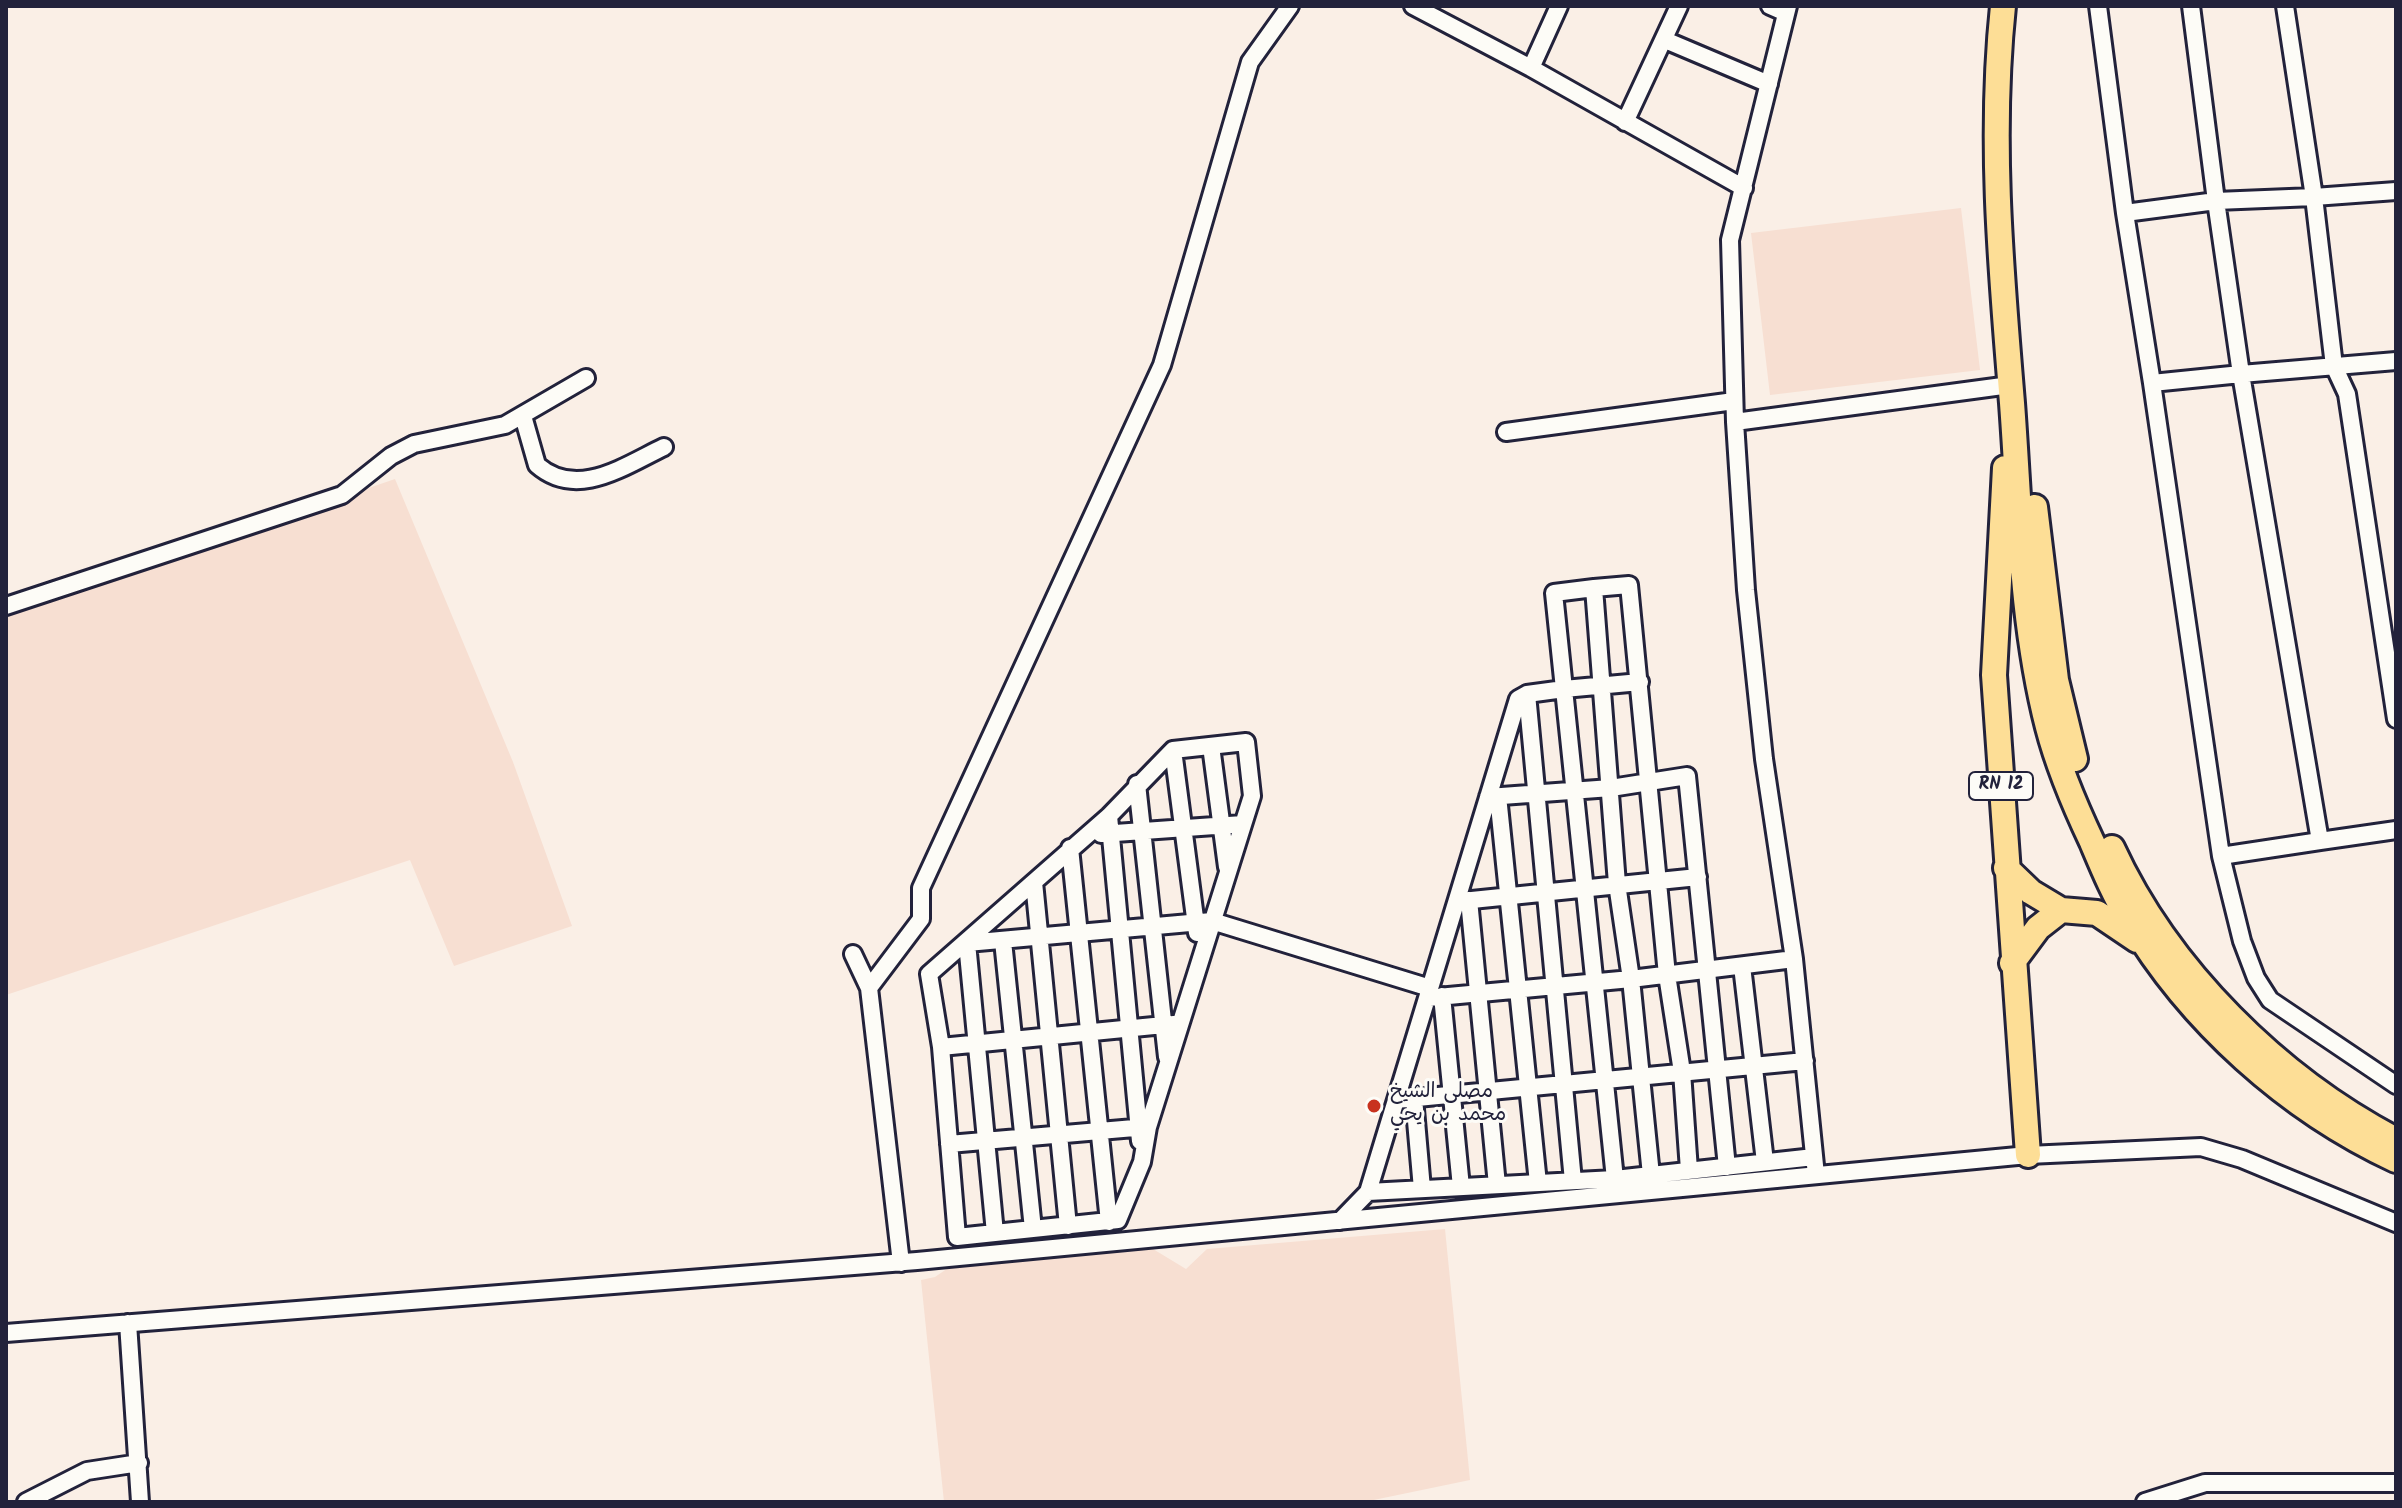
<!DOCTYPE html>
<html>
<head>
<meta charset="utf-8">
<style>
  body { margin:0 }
  #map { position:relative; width:2402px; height:1508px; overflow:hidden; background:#faefe6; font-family:Kalam,sans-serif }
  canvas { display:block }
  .frame { position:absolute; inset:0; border:8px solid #22223b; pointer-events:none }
</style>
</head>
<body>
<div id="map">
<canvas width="2402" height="1508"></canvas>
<div class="frame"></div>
</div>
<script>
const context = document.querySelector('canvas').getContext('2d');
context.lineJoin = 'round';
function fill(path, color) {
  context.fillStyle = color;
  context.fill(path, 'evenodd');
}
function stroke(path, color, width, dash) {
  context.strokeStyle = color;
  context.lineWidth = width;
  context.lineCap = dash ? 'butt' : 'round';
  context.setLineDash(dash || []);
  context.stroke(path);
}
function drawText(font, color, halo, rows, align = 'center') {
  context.font = font + ' Kalam,"Playpen Sans Arabic",sans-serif';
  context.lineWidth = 6;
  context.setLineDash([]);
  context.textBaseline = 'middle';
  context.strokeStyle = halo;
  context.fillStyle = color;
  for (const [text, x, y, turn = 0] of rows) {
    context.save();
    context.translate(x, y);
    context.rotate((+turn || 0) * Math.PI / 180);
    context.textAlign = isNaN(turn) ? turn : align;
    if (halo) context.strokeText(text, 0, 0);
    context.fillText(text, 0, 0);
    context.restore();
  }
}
const built = new Path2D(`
  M1961,208L1980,370L1770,395L1751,233Z
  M395,479L513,762L572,926L454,966L410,860L6,995V612Z
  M1445,1229L1470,1480L1364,1502H944L921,1280L935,1277L954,1264L1153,1249L1186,1269L1207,1249Z`);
const minor = new Path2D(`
  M1413,6L1531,68L1744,188
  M1770,6L1786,13
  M1788,6L1730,240L1735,422L1746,590L1764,759L1794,959L1816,1175
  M2098,6L2125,213L2216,201L2191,6
  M2285,6L2314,197L2396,191
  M1665,40L1769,84
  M1531,68L1559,6
  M1625,122L1679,6
  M2125,213L2152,383L2241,374L2216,201L2314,197L2334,366L2347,394L2396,719
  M2396,361L2241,374L2320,841L2396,830
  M2152,383L2221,856L2320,841
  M523,416L537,465C577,500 624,466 664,447
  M1735,422L2010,385
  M1506,432L1734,401
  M1594,588L1629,585L1667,975L1682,1072L1689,1170
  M6,606L342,495L391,456L414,444L505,425L586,378
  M1527,694L1573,1181
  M1246,742L1252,796L1148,1127L1142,1162L1118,1220L957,1237L941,1047L929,974L1109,816L1173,750Z
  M1211,746L1227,867
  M1173,750L1197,933
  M1137,784L1167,1057
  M1498,796L1538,1183
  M1488,797L1611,788L1687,776L1727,1167
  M1109,816L1140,1141
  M1101,834L1243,824
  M1070,848L1109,1222
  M2221,856L2242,941L2256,978L2270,1000L2396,1085
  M1034,882L1068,1226
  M1469,900L1497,1185
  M1462,901L1698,877
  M1003,941L1033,1229
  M853,954L869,988L901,1263
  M1742,966L1765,1162
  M869,988L921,919V888L1162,365L1250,62L1290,6
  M1442,996L1461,1187
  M941,1047L1174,1024
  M1414,1098L1422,1189
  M1396,1100L1805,1061
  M949,1144L1146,1127
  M1651,1175L1631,979L1794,959
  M1615,1179L1564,689L1640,682
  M1368,1192L1615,1179L1814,1157
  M1340,1221L1368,1192L1518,699L1527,694L1564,689L1554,593L1594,588L1617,884L1631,979L1427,998
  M995,1233L967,943L1212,921L1430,988
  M128,1323L140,1502
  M6,1333L917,1261L2028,1155L2201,1147L2242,1159L2396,1223
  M26,1502L87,1471L139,1463
  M2145,1502L2205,1483H2396`);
const highway = new Path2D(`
  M2003,6C1989,139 2001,270 2012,403C2020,510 2021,622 2048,727C2058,766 2075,806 2092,842C2103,868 2114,895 2129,919C2190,1022 2288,1110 2396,1160
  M2005,468L1994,675L2028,1155
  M2035,507L2056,680L2075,759
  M2112,848C2168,970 2278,1078 2396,1140
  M2006,868L2031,892L2061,910
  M2012,963L2038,928L2061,910L2097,913L2137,940`);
const markers = [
  [1374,1106,8,"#c8321e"]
];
const shields = [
  [2001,786,64]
];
const shieldNames = [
  ["RN 12",2001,786]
];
const poiNames = [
  ["مصلى الشيخ",1390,1094],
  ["محمد بن يحي",1390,1117]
];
fill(built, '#f7dfd2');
stroke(minor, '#22223b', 22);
stroke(highway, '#22223b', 30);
stroke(minor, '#fdfcf7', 16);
stroke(highway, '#fdde96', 24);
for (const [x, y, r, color] of markers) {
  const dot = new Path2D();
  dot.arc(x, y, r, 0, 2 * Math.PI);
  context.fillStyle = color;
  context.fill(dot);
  stroke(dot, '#fdfcf7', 3);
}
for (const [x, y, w] of shields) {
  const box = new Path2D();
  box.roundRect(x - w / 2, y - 14, w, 28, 6);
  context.fillStyle = '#fdfcf7';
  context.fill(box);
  stroke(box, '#22223b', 2);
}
drawText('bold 18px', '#22223b', null, shieldNames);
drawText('20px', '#22223b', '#fdfcf7', poiNames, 'left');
</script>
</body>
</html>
